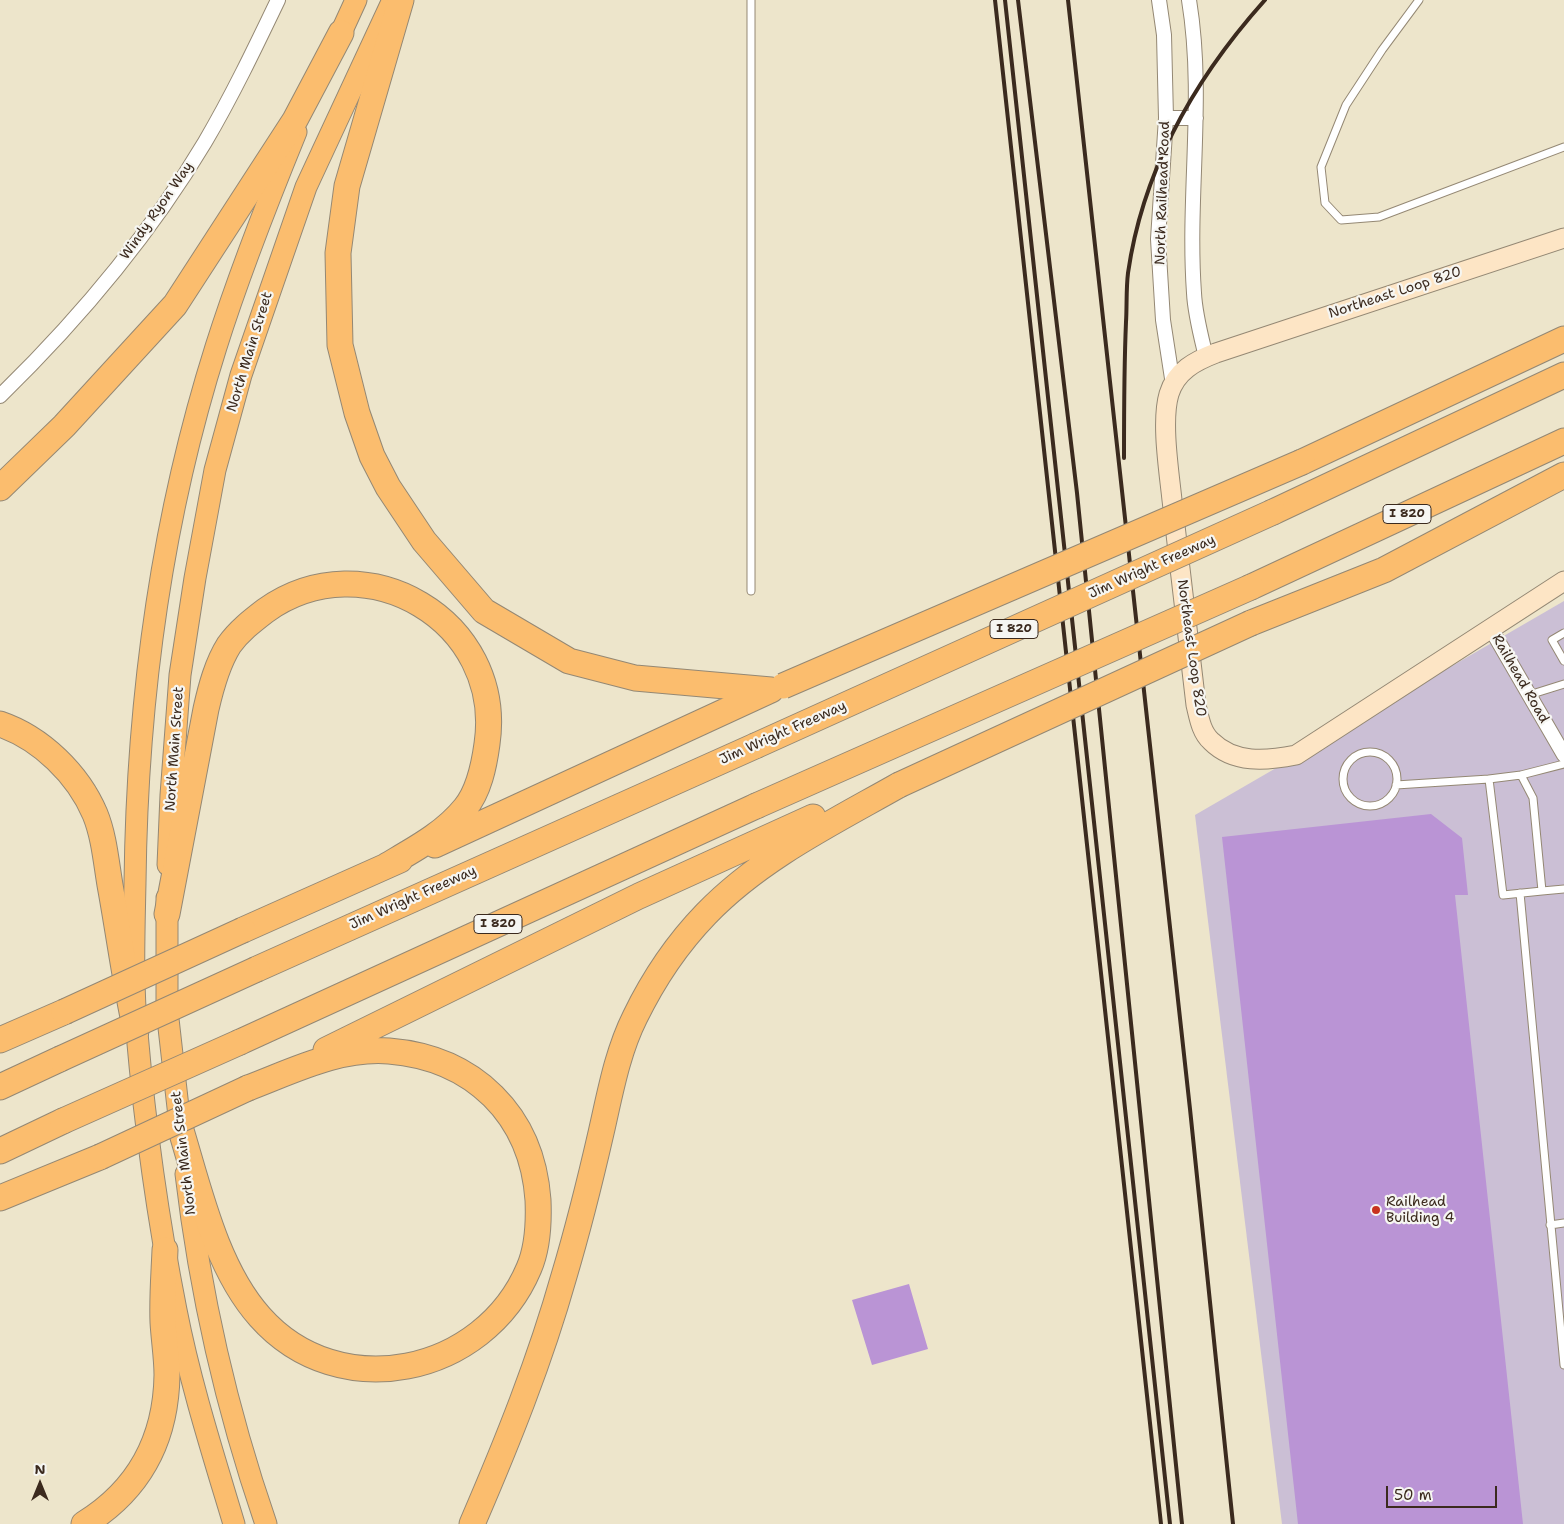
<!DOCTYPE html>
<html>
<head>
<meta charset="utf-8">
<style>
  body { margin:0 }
  #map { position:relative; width:1564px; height:1524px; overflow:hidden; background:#ede5cb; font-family:"Shantell Sans",sans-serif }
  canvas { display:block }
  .north { position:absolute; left:15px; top:1459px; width:50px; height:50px; -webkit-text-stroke:4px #f6f6f2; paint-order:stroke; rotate:0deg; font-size:14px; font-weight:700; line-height:20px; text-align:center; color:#3b2a1e }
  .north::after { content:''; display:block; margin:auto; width:18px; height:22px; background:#3b2a1e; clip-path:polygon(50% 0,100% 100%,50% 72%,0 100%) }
  .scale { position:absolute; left:1386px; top:1486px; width:111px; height:22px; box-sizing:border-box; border:2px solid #3b2a1e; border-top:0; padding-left:6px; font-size:15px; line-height:18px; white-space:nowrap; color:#3b2a1e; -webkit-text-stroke:4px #f6f6f2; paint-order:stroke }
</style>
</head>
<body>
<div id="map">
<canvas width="1564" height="1524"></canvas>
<div class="north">N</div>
<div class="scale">50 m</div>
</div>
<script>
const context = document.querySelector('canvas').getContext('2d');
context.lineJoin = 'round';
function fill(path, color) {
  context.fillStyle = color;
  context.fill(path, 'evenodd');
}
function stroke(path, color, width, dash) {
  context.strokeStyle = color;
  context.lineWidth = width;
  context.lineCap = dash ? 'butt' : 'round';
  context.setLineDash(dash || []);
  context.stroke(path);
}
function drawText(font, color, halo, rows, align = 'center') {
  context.font = font + ' "Shantell Sans",sans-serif';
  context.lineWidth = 4.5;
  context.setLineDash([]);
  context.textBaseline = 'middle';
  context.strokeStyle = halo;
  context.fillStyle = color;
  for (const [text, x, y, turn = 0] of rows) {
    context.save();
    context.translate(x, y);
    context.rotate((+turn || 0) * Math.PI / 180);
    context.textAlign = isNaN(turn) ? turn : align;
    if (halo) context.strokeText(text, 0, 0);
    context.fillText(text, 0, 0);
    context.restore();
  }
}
const industrial = new Path2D(`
  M1564,601V1524H1282L1195,815Z`);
const building = new Path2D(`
  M1431,814L1462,838L1468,895H1455L1523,1524H1298L1222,837Z
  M909,1284L928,1349L872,1365L852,1300Z`);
const lane = new Path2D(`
  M751,0V591
  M1419,0L1382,50L1346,105L1321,167L1325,203L1341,220L1379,217L1564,147
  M1564,633L1552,640L1564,661
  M1529,695L1564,684
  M1343 779a27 27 0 1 1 54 0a27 27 0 1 1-54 0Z
  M1564,764L1521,775L1533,798L1542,891L1564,889
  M1489,779L1521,775
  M1396,785L1489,779L1503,895L1542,891
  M1520,893L1564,1365
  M1550,1225L1564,1223`);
const street = new Path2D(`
  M1159,0L1164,35L1166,118L1158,239L1163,320L1173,385
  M1189,0C1205,97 1187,195 1194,293C1195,314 1201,336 1206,357
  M1166,118H1196
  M0,396C78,320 149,236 205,142C232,96 255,48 278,0
  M1491,629L1564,755`);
const secondary = new Path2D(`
  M1564,238L1216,353C1195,361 1176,371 1169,394C1161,421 1169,471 1172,500C1180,569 1188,637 1196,705C1199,717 1201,732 1211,741C1234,764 1266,761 1296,755L1564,581`);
const primary = new Path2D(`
  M334,48L356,0
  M168,865L171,795L180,675L195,578L215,470L241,375L306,187L392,2
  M167,898V1010L181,1134
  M186,1174C200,1293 227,1411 266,1524
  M234,1524C213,1454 190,1382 176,1310C158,1219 145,1126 137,1033C132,984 134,933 135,883C137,702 161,521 216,347C239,274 267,203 296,132`);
const highway = new Path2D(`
  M401,0L347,186L338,253L340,345L357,413L372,456L388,487L424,541L484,611L569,661L635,678L771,690
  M1302,462L1564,339
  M0,488L64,426L175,305L295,120L341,33
  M1273,512L1564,375
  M1251,587L1564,441
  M1251,623L1384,570L1564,475
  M0,724C41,738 78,774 95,814C104,836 106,861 110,885C119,934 125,982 136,1031
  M435,845L771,690
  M167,914L206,709C211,687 217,664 229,645C239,631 252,621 265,611C365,539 505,621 487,744C484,766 479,791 465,808C444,834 413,850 386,866
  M243,930L400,860
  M257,969L755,746
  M0,1040L64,1012
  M240,1042L756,806
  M326,1050L639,896L813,817
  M0,1087L60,1059
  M180,1127C199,1189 216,1268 260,1317C339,1406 484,1375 529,1268C538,1247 539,1223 538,1200C532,1115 474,1058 389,1051C339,1047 293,1071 248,1088
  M0,1151L63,1121
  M0,1198L100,1157
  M84,1524C139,1490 166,1440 167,1375C167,1358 164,1340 163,1322C162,1298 164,1274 165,1250
  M472,1524C507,1443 540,1361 564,1276C578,1229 590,1181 601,1133C610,1094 617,1053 635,1017C653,980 677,944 706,914C760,858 832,823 899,785`);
const rail = new Path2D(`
  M995,0L1161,1524
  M1005,0L1170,1524
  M1018,0L1077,493L1182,1524
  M1068,0L1190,1109L1233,1524
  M1124,458C1124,413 1124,367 1126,322C1127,306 1126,289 1128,273C1143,169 1196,77 1265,0`);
const highwayBridge = new Path2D(`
  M783,686L1302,462
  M755,746L1273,512
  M899,785L1251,623
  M756,806L1251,587
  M64,1012L243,930
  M60,1059L257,969
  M63,1121L240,1042
  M100,1157L248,1088`);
const markers = [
  [1376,1210,5,"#c8321e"]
];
const shields = [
  [1407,514,48],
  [1014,629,48],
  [498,924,48]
];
const shieldNames = [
  ["I 820",1407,514],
  ["I 820",1014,629],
  ["I 820",498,924]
];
const streetNames = [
  ["North Railhead Road",1163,193,-88],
  ["Windy Ryon Way",157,211,-55],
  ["Northeast Loop 820",1395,293,-18],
  ["North Main Street",250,352,-73],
  ["Jim Wright Freeway",1152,567,-24],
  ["Northeast Loop 820",1191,648,82],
  ["Railhead Road",1520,679,60],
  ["Jim Wright Freeway",783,733,-24],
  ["North Main Street",175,749,-86],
  ["Jim Wright Freeway",413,898,-24],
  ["North Main Street",184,1153,-97]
];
const poiNames = [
  ["Railhead",1386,1202],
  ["Building 4",1386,1218]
];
fill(industrial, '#cbbfd5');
fill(building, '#ba94d5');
stroke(lane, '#948874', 9);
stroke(street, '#948874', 16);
stroke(secondary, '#948874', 21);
stroke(primary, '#948874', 23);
stroke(highway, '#948874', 27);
stroke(lane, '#fff', 7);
stroke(street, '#fff', 14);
stroke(secondary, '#fde5c5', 19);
stroke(primary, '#fbbd6e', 21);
stroke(highway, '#fbbd6e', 25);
stroke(rail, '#3b2a1e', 4);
stroke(highwayBridge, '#948874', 27, []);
stroke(highwayBridge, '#fbbd6e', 25);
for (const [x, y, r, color] of markers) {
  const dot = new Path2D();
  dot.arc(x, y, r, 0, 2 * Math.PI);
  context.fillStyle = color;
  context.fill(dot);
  stroke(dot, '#f6f6f2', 2);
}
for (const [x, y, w] of shields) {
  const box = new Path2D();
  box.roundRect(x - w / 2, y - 9.5, w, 19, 4);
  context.fillStyle = '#f6f6f2';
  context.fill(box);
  stroke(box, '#3b2a1e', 1);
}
drawText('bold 12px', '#3b2a1e', null, shieldNames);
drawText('14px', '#3b2a1e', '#f6f6f2', streetNames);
drawText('14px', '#3b2a1e', '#f6f6f2', poiNames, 'left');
</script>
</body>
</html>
